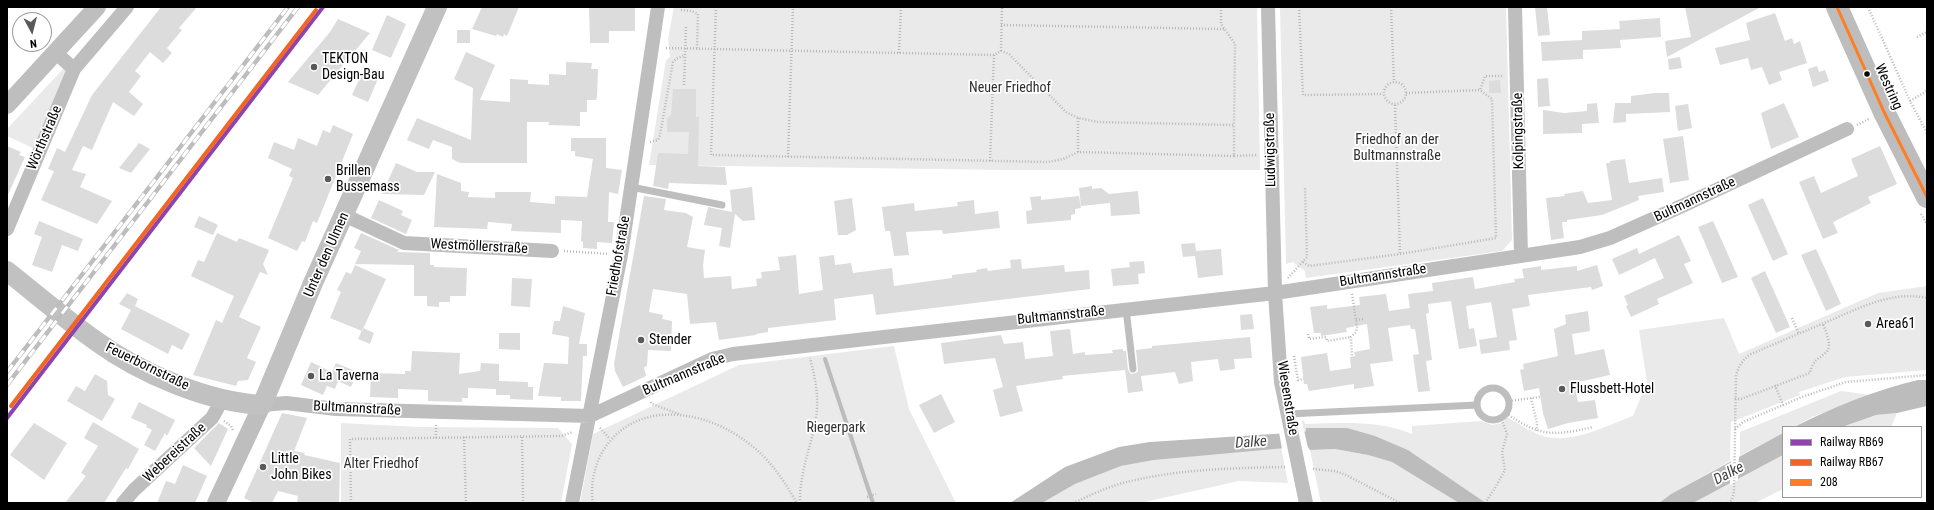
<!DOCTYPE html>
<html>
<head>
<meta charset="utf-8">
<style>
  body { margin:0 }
  #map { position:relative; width:1934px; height:510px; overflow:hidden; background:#fff; font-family:"Roboto Condensed",sans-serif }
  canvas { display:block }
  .frame { position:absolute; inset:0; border:8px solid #000; pointer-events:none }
  .legend { position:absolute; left:1782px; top:426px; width:140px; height:72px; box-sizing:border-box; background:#fff; border:1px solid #999; margin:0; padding:5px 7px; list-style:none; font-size:12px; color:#000 }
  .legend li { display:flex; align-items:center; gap:8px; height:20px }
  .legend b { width:20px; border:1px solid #999 }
  .north { position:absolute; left:12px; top:12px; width:40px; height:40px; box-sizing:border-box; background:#fff; border:1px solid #999; border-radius:50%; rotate:173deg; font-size:11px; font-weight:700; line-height:16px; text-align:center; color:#000 }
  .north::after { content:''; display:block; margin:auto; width:14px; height:18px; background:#595959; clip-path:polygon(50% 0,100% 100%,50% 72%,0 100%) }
</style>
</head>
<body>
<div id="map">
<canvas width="1934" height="510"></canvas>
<div class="frame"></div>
<ul class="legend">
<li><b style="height:5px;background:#8e44ad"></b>Railway RB69</li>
<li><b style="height:5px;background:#f26522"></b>Railway RB67</li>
<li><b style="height:5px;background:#ff7d23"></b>208</li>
</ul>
<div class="north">N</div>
</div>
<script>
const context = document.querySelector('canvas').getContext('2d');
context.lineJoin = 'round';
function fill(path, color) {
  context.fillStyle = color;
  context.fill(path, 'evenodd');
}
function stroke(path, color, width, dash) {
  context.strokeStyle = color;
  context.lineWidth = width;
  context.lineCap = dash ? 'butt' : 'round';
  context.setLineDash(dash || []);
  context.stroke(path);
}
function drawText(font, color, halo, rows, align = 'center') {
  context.font = font + ' "Roboto Condensed",sans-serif';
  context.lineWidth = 3.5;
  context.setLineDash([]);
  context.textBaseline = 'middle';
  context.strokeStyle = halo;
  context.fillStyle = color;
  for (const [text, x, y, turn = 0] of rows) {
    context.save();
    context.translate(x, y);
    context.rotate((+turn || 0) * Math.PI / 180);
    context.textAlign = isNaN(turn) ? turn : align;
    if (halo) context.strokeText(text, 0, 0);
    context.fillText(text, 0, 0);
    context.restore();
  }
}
const green = new Path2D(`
  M674,7H1257L1260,170H1009L649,165L666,60L670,57L668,39Z
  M1280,7H1506L1512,240L1502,251L1306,278L1305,271L1293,262L1286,264Z
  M64,68L67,75L35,149L7,136V129Z
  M1927,286V370L1845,377L1799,392L1800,395L1731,422L1730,461L1671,494L1659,503H1486L1408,450L1375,436L1306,428V431L1304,432L1302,421L1304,420L1305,424C1340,423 1379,420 1412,434V426L1481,421L1492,425L1501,423L1507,417C1518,423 1529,431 1540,435C1570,446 1605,426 1633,416L1647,382L1639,330L1724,318L1739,354L1878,293Z
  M894,346L909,409L956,503H580L593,434L739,365Z
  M1841,391L1870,395L1812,417L1794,427H1783V433L1740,456V432Z
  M1897,413L1891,427H1842L1876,415Z
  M341,423L420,427L558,428L572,444L561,503H341Z
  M1281,447L1288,483L1239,481L1140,503H1042L1075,484L1121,466L1154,460Z
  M1335,449L1368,455L1392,462L1459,503H1321L1310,450Z
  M1783,455V489L1755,503H1693Z`);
const water = new Path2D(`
  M1918,380H1927V406L1897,413L1876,415L1842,427H1794C1833,407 1876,390 1918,380Z
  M1306,428H1347L1375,436L1408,450L1486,503H1459L1392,462L1368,455L1335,449L1310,450L1307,446L1154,460L1121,466L1075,484L1042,503H1010L1065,467L1119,447L1150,442L1304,432L1306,431Z
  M1783,433V455L1693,503H1659L1671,494Z`);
const pier = new Path2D(`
  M1304,430L1308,448L1282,449L1279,432Z
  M1739,454L1738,480L1730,485L1731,458Z`);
const stream = new Path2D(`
  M825,359L873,503`);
const building = new Path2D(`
  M161,7H197L179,28L182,30L167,48L172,53L163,63L150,52L135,71L141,76L129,92L143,104L134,116L113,102L92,150L83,146L72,170L86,174L80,187L112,201L97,224L41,200L54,171L48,169L57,148L65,152L92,95Z
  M482,7H519L507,36L504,34L503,37L497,34L496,36L472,29Z
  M589,7H635V31H609V43H590Z
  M1535,7H1547L1550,35L1538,36Z
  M1685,7H1761L1667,57L1665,41L1691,37Z
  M1775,13L1785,41L1792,38L1794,44L1800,41L1807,63L1779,72L1782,80L1769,85L1762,67L1751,70L1748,58L1720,65L1715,48L1750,40L1746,23Z
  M387,15L406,24L391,58L372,50Z
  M1660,18L1661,37L1620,40L1621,48L1583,50V59L1542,61L1541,42L1582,40V31L1620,29L1619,21Z
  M338,19L370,33L318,95L288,82L330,32Z
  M457,30H470V43H457Z
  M466,52L495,65L480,100L510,102V79L528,80V84L549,85V74L566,75V62L592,63L591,69H598L597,97L596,100H587V112H580V126L548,125L549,122H527V163H460L452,159V147L433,140L429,149L407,140L417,118L471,140L473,88L454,79Z
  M1680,57L1682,68L1669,70L1668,59Z
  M1817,66L1819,72L1825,70L1829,81L1813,87L1808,69Z
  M363,71L378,79L368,102L352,95Z
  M1548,78L1550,106L1538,107L1537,79Z
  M1500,80L1501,93H1489V81Z
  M673,89H696V117H699L698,166L725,167L727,185L669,183L668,189L653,186L658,153L688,154L689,132H667V118L671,115Z
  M1655,93H1669L1670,112L1626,114V122L1613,123L1615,103H1631V96Z
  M1597,103L1599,123L1582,124V133L1543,134V110L1564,113L1587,111V104Z
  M1784,103L1799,137L1771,149L1761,113Z
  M1688,104L1692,128L1678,131L1675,106Z
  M333,125L353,134L317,223L313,221L305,242L302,241L297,251L268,238L293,178L289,176L292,169L268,158L274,142L294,150L298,138L317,146L323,130L330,133Z
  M1683,136L1689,180L1670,183L1663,139Z
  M571,138H606V168L622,170L618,194L609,192L608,222H614L612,243L597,242V249L583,248V242L581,241L582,221L561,220V233L511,231L512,224L488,222L487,229L434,227L437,174L461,183V191L469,192L468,197L495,198V192H531L530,202L555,204V196L587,197L593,159L575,156V151H571Z
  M139,143L150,149L131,173L119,168Z
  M7,146L21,152L19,155L25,157L7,197Z
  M1880,146L1897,184L1868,197L1871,203L1833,222L1838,233L1823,239L1799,182L1814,176L1821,193L1858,176L1851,159Z
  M1625,159L1629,183L1662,178L1664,192L1631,197L1638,196L1639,200L1602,215L1567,220V222H1562L1564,238L1551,240L1546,198L1565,196L1564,194L1583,191L1588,203L1612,200L1606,163H1610V161Z
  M396,163L417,172H435L424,195L382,194Z
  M1092,186V189L1101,188L1109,194L1138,191L1140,214L1111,216L1110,203L1081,206L1079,188Z
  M752,187L755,220L743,221L735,214L730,248L719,246L722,228L704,225L708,207L732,212L730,190Z
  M644,196L666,199L664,210L686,213L693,217L687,247L705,250L703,265L704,278L731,276L732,289L757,286L756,279L762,278L761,272L780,270L778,257L796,255L799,294L823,290L819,257L834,255L835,265L851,263L853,273L892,268L894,286L952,278V275L977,272L976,270L987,268L988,271L1011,268L1010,260L1021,259L1022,269L1064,265L1065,272L1089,270L1090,289L876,315L873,294L834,299L836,320L768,328V332L756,334V335L719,340L716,322L690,324L687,294L653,289L649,312L663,315L662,319L672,321L671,351L648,350L647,366L644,367L646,376L623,387L615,371L614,364Z
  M1041,196V200L1079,196L1081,208L1075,209V214L1071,215V220L1027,224L1026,211L1032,210L1030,197Z
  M852,198L856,230L847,235H838L834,201Z
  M1763,198L1788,254L1773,261L1748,205Z
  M379,200L403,211L401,215L412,220L406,234L371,218Z
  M974,200L975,214L998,211L1000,228L943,234L942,230L906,232L909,255L894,256L890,231H885L882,207L914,203L915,211L958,206L957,202Z
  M199,216L218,225L213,235L194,227Z
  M39,221L83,239L78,251L62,245L52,272L32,265L42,237L34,234Z
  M1713,221L1738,277L1722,283L1698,227Z
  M217,233L237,242L239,238L269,250L263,264L268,275L260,272L239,317L261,327L247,358L256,362L248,380L238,381L236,386L193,375L216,320L222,323L234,296L191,276L198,260L204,262Z
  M361,233L399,250L397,252L430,253V265H434V267L467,268L466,296H450V302H439V307L427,306V296H414V265L355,264L361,251L354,248Z
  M1679,235L1691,261L1684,264L1693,283L1657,299L1659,304L1631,317L1626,306L1628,305L1624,296L1664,278L1655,258L1619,275L1612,259L1637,248L1639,254Z
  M1195,243L1196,251L1221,249L1223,275L1198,278L1195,256L1183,257L1181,244Z
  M1816,249L1841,304L1826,311L1801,255Z
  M1144,261L1145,273L1138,274L1139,284L1113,286L1111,269L1130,267L1129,262Z
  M355,265L386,279L362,331L330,318L341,292L337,290L346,272L351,274Z
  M1597,265L1603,286L1592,290L1591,287L1528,295L1530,306L1512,309L1517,340L1509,341L1510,350L1481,354L1479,340L1497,337L1491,302L1466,306L1469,329L1474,328L1477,346L1459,349L1451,301L1428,304L1429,313L1426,314L1432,360L1426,361L1430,391L1418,392L1413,355L1419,354L1415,329H1411L1410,325L1388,328L1393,361L1370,364L1374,386L1354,389V384L1309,391L1307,384H1304L1301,357L1327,353L1330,371L1351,368L1350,357L1355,356L1354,352L1370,349L1367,324L1346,328L1347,332L1321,336V333H1314L1310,307L1327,305V309L1360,305L1359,297L1386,294L1389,311L1410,308L1408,294L1433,291L1432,283L1473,277L1475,289L1515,282L1514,279L1524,278L1522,269L1541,266V270L1577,266V271Z
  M1765,271L1790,327L1776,333L1751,278Z
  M512,278L532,279L530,307L511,306Z
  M127,293L138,299L135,306L190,334L182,350L172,345L168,354L121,329L131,310L119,304Z
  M563,306L585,313L579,344H587V356H583L581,401H561V397L538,396L544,363L568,364L569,337L552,334L554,321H560Z
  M1588,311L1590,331L1572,334L1575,355L1604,349L1610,375L1574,383L1578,402L1595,400L1598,418L1568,423L1548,429L1543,413L1539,388L1524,391L1520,370L1524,369L1523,364L1558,356L1554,329L1566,324L1565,315Z
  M1252,314L1254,329L1241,330L1240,315Z
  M363,328L374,333L370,344L358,339Z
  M1070,329L1073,354L1085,352V355L1113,353L1112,350L1123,349V351H1126L1128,370L1131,374L1136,373L1138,371L1136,350L1152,348V346L1250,337L1252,358L1234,359L1235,369L1220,371L1218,359L1191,362L1193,381L1179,384L1175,372L1141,376L1143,391L1128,393L1125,370L1062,376L1063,379L1016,386L1023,411L1000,417L993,390L1003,387L995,358L944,364L941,343L1001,335L1004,344L1023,342L1025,359L1053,356L1050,331Z
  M499,333H520V350L499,349Z
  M412,351L460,353L459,374L480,371L481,363L499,364V381L528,382V387H533V400L510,399V395H496V389L468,388V398H462V402L428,401V390L398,389V398L370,397L371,373L405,374V371H411Z
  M311,362L332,372L336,363L358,372L351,387L338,381L335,389L327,386L323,395L301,385Z
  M95,374L107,381L108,395L115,399L102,421L67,401L76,386L85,391Z
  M941,394L955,422L934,433L919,405Z
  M139,402L175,420L167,436L165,433L155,451L144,445L152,430L146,427L147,425L131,418Z
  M282,413L307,418L294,451L305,453L304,455L340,463L339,503H297L298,496L278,491L272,503H254L244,498Z
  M93,422L139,449L128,469L126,468L104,503H65L86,476L81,473L98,446L84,438Z
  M34,423L67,443L44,480L10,455Z
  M219,423L228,429L211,466L194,448Z
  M183,465L207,476L195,503H157L166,481L175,484Z`);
const path = new Path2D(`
  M716,7L711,155L1048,162L1063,159L1078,152L1234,156
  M1221,7V24L1235,44L1234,125
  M1299,7L1303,95L1383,94
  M1391,7L1394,82
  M1868,7L1910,101L1927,133
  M681,10L692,11L698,14L697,49
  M1001,25L1224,29
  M1917,37L1927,32
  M666,48L994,55L1001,51L1009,54L1066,112L1078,118L1098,122L1234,125V156L1258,155
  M1001,51L1002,7
  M899,53L901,7
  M1384 93a11 11 0 1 1 22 0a11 11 0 1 1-22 0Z
  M684,85L686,26
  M1406,93L1480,90L1485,76H1504
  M1910,101L1927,91
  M1395,105L1400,254
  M1857,125L1869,119
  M650,142L658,140L660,135L673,62L676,59L685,55
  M1078,152V118
  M788,157L793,7
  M990,161L994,55
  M1921,214L1927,224
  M564,251L609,254
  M1303,262L1309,266L1400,254L1496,238L1492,99L1480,90
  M1288,278L1307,257L1305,187
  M1352,294L1357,327L1356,332L1351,337L1352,356
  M1792,318L1799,334
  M1356,320L1363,319
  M1308,334L1309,339L1326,337L1327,341L1351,337
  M1294,356L1298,380L1304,379
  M1775,385L1783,405
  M1531,398L1537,423V431
  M1735,399H1741L1810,373C1815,347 1840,364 1823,324
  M1509,401L1540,397
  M651,402L652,404L679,414
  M1506,413C1540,437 1554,436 1593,427
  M224,421L231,426L233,430
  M600,428L610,439
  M1735,429L1743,422L1802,397L1846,382L1927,375
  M464,437L466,503
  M522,437L523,503
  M436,438V424
  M1313,469L1335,471L1346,475L1400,503
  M867,497L876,494
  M351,503L350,439L561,436L573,432
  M593,503C590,485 594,466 603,451C632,403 693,408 735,434C766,453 779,473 797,503
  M800,503C799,468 815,440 817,407C818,390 814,374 810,358
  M1073,503C1091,495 1109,486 1127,482C1179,469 1233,468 1286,467
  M1485,503L1495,488L1505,470L1502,452L1507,434L1501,418
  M1728,503L1732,500L1734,492L1736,375C1739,366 1742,361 1749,355C1774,344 1798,334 1822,324C1856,310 1890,290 1927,298`);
const service = new Path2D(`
  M631,187L722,205
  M1126,309L1133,369
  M1477 404a16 16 0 1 1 32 0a16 16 0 1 1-32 0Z
  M1288,414L1477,405`);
const minor = new Path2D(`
  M1268,7L1275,293L1281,382L1306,503
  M1515,7L1521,256
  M56,53L74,69
  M344,215L404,243L552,251
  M7,229L74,69L127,7
  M262,405L286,403L336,409L590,416L712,359L733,354L1275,293L1580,247L1610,238L1682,206L1847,129
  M123,503L134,490L212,418L222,400
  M572,503L621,255L658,7`);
const tertiary = new Path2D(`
  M7,105L97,7
  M216,503L262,405`);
const secondary = new Path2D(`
  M7,271C36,294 65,319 96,341C140,373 207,402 262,405L313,283L437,7`);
const primary = new Path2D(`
  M1837,7L1884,112L1927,197`);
const rail = new Path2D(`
  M7,372L288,7
  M7,385L298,7`);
const bus1 = new Path2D(`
  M1837,7L1884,112L1927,197`);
const rail1 = new Path2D(`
  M7,418L323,7`);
const rail2 = new Path2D(`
  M11,406L316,10`);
const markers = [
  [314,67,4,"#595959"],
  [1867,74,3.5,"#000"],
  [328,179,4,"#595959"],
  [1868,324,4,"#595959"],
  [641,340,4,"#595959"],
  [311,376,4,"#595959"],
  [1562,389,4,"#595959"],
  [263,467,4,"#595959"]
];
const poiNames = [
  ["TEKTON",322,59],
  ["Design-Bau",322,75],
  ["Brillen",336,171],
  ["Bussemass",336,187],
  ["Area61",1876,324],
  ["Stender",649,340],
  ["La Taverna",319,376],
  ["Flussbett-Hotel",1570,389],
  ["Little",271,459],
  ["John Bikes",271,475]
];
const streetNames = [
  ["Westring",1888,87,66],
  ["Kolpingstraße",1519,131,-91],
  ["Wörthstraße",45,138,-67],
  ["Ludwigstraße",1271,150,-91],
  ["Bultmannstraße",1695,200,-25],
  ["Westmöllerstraße",479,247,3],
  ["Unter den Ulmen",327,255,-66],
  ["Friedhofstraße",619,256,-80],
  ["Bultmannstraße",1383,276,-9],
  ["Bultmannstraße",1061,316,-6],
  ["Feuerbornstraße",147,367,26],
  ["Bultmannstraße",684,375,-23],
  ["Wiesenstraße",1287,398,81],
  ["Bultmannstraße",357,409,3],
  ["Webereistraße",175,453,-43]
];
const parkNames = [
  ["Neuer Friedhof",1010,88],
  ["Friedhof an der",1397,140],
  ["Bultmannstraße",1397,156],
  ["Riegerpark",836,428],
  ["Alter Friedhof",381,464]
];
const waterNames = [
  ["Dalke",1251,443,-4],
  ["Dalke",1729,474,-28]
];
fill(green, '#eaeaea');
fill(water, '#bcbcbc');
fill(pier, '#fff');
stroke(stream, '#bcbcbc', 4);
fill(building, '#dcdcdc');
stroke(path, '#b8b8b8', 2.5, [1, 2]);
stroke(service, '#bebebe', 7);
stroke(minor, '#bebebe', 14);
stroke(tertiary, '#bebebe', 18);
stroke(secondary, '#c1c1c1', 20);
stroke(primary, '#bdbdbd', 22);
stroke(rail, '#bdbdbd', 4.5);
stroke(rail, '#fff', 3, [9]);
stroke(bus1, '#ff7d23', 3);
stroke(rail1, '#8e44ad', 4);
stroke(rail2, '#f26522', 4);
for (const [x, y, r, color] of markers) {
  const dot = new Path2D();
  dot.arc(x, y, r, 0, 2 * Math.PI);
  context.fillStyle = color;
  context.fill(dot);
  stroke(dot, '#fff', 1.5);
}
drawText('14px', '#000', '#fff', poiNames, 'left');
drawText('14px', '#000', '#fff', streetNames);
drawText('14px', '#2f2f2f', '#fff', parkNames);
drawText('italic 15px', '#404040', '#fff', waterNames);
</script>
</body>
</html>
